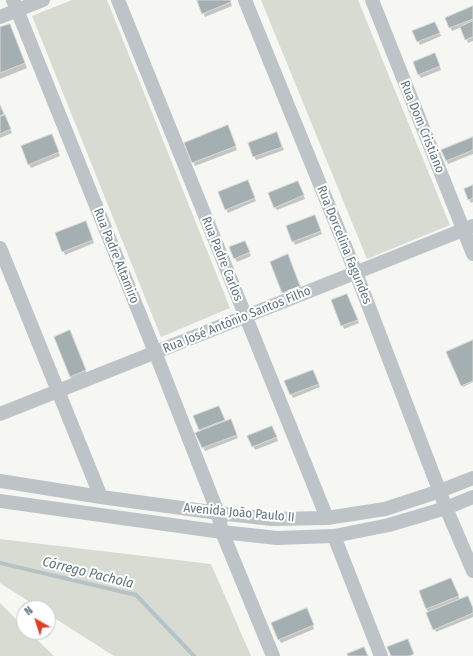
<!DOCTYPE html>
<html>
<head>
<meta charset="utf-8">
<style>
  body { margin:0 }
  #map { position:relative; width:473px; height:656px; overflow:hidden; background:#f6f6f3; font-family:"Fira Sans Condensed",sans-serif }
  canvas { display:block }
  .north { position:absolute; left:16px; top:600px; width:40px; height:40px; box-sizing:border-box; background:#fff; border:1px solid #c0c8cb; border-radius:50%; rotate:321deg; font-size:11px; font-weight:700; line-height:16px; text-align:center; color:#61757e }
  .north::after { content:''; display:block; margin:auto; width:14px; height:18px; background:#e43b25; clip-path:polygon(50% 0,100% 100%,50% 72%,0 100%) }
</style>
</head>
<body>
<div id="map">
<canvas width="473" height="656"></canvas>
<div class="north">N</div>
</div>
<script>
const context = document.querySelector('canvas').getContext('2d');
context.lineJoin = 'round';
function fill(path, color) {
  context.fillStyle = color;
  context.fill(path, 'evenodd');
}
function stroke(path, color, width, dash) {
  context.strokeStyle = color;
  context.lineWidth = width;
  context.lineCap = dash ? 'butt' : 'round';
  context.setLineDash(dash || []);
  context.stroke(path);
}
function drawText(font, color, halo, rows, align = 'center') {
  context.font = font + ' "Fira Sans Condensed",sans-serif';
  context.lineWidth = 4;
  context.setLineDash([]);
  context.textBaseline = 'middle';
  context.strokeStyle = halo;
  context.fillStyle = color;
  for (const [text, x, y, turn = 0] of rows) {
    context.save();
    context.translate(x, y);
    context.rotate((+turn || 0) * Math.PI / 180);
    context.textAlign = isNaN(turn) ? turn : align;
    if (halo) context.strokeText(text, 0, 0);
    context.fillText(text, 0, 0);
    context.restore();
  }
}
const green = new Path2D(`
  M72,0H107L230,308L161,337L32,16Z
  M261,0H358L450,225L367,259Z
  M0,539L211,564L251,656H114L48,614V608H39L0,583Z
  M0,603L24,627V632H29L54,656H0Z`);
const shadow = new Path2D(`
  M198,0H230L232,6L205,17Z
  M473,7V41L468,43L462,27L452,31L446,18Z
  M437,26L441,36L420,45L418,41Z
  M0,29L12,30L27,68L0,79Z
  M437,58L441,70L421,78L419,75Z
  M0,106L12,133L0,138Z
  M230,130L237,150L195,166L186,144Z
  M277,133L284,150L256,160L249,143Z
  M473,138V154L448,164L446,160Z
  M53,139L60,156L31,168L29,164Z
  M249,185L256,201L228,213L226,209Z
  M300,186L305,199L277,210L275,207Z
  M473,186V202L471,203L469,199Z
  M316,219L322,234L295,245L288,227Z
  M87,225L94,243L65,255L56,234Z
  M246,245L251,256L237,262L235,258Z
  M289,259L302,289L285,296L283,292Z
  M349,298L359,323L344,329L332,301Z
  M71,335L87,374L72,380L70,376Z
  M473,341V382L463,387L447,353Z
  M315,374L320,387L293,398L285,382Z
  M219,407L226,422L232,424L238,438L205,451L197,434L201,432L195,416Z
  M274,430L278,441L255,450L249,436Z
  M453,582L460,600L473,609V617L436,632L420,592Z
  M307,611L314,629L281,643L279,639Z`);
const stream = new Path2D(`
  M0,563L136,595L194,656`);
const building = new Path2D(`
  M197,0H230L231,2L202,14Z
  M473,6V19L449,28L445,18Z
  M473,21V37L465,40L460,27Z
  M435,22L440,33L417,42L412,31Z
  M10,24L25,63L0,73V27Z
  M435,53L440,66L418,75L413,62Z
  M0,105L4,114L0,116Z
  M5,115L11,129L0,134V117Z
  M228,125L236,146L192,163L184,143Z
  M277,132L282,147L253,157L248,143Z
  M52,134L59,152L28,165L21,146Z
  M473,137V150L446,161L441,150Z
  M248,180L255,198L225,210L218,192Z
  M298,181L304,195L274,208L268,193Z
  M473,185V198L468,200L464,189Z
  M315,215L321,231L292,242L286,226Z
  M86,221L93,240L62,252L55,233Z
  M245,241L250,252L234,259L229,247Z
  M288,254L300,286L282,293L270,262Z
  M347,294L358,320L341,326L331,300Z
  M70,330L86,370L70,377L54,337Z
  M473,340V381L461,386L446,352Z
  M313,370L319,384L290,395L284,381Z
  M219,406L225,420L199,430L193,416Z
  M231,419L237,435L202,448L195,433Z
  M272,426L277,437L252,447L247,436Z
  M451,578L459,596L426,609L419,591Z
  M468,596L473,608V613L433,630L426,613Z
  M307,608L314,625L278,640L271,623Z
  M408,639L414,654L409,656H391L387,647Z
  M364,647L368,656H348L347,654Z`);
const minor = new Path2D(`
  M13,0L155,352L218,513L222,532L273,656
  M118,0L327,518
  M245,0L356,273L446,508L473,571
  M372,0L473,254
  M0,17L43,0
  M0,248L101,497
  M0,414L473,226
  M0,481L101,497L218,513L272,519L327,518L385,509L440,491L473,478
  M0,501L222,532L277,538L334,536L389,525L446,508L473,497
  M334,536L381,656`);
const streetNames = [
  ["Rua Dom Cristiano",422,127,68],
  ["Rua Dorcelina Fagundes",344,245,68],
  ["Rua Padre Altamiro",116,256,68],
  ["Rua Padre Carlos",222,259,68],
  ["Rua José Antônio Santos Filho",237,320,-22],
  ["Avenida João Paulo II",239,513,5]
];
const waterNames = [
  ["Córrego Pachola",88,573,14]
];
fill(green, '#d7dbd2');
fill(shadow, '#0003');
stroke(stream, '#b4c4c6', 4);
fill(building, '#a4afb2');
stroke(building, '#d8d8d6', 1);
stroke(minor, '#bdc3c6', 14);
drawText('13px', '#61757e', '#fff', streetNames);
drawText('italic 14px', '#5c767a', '#fff', waterNames);
</script>
</body>
</html>
